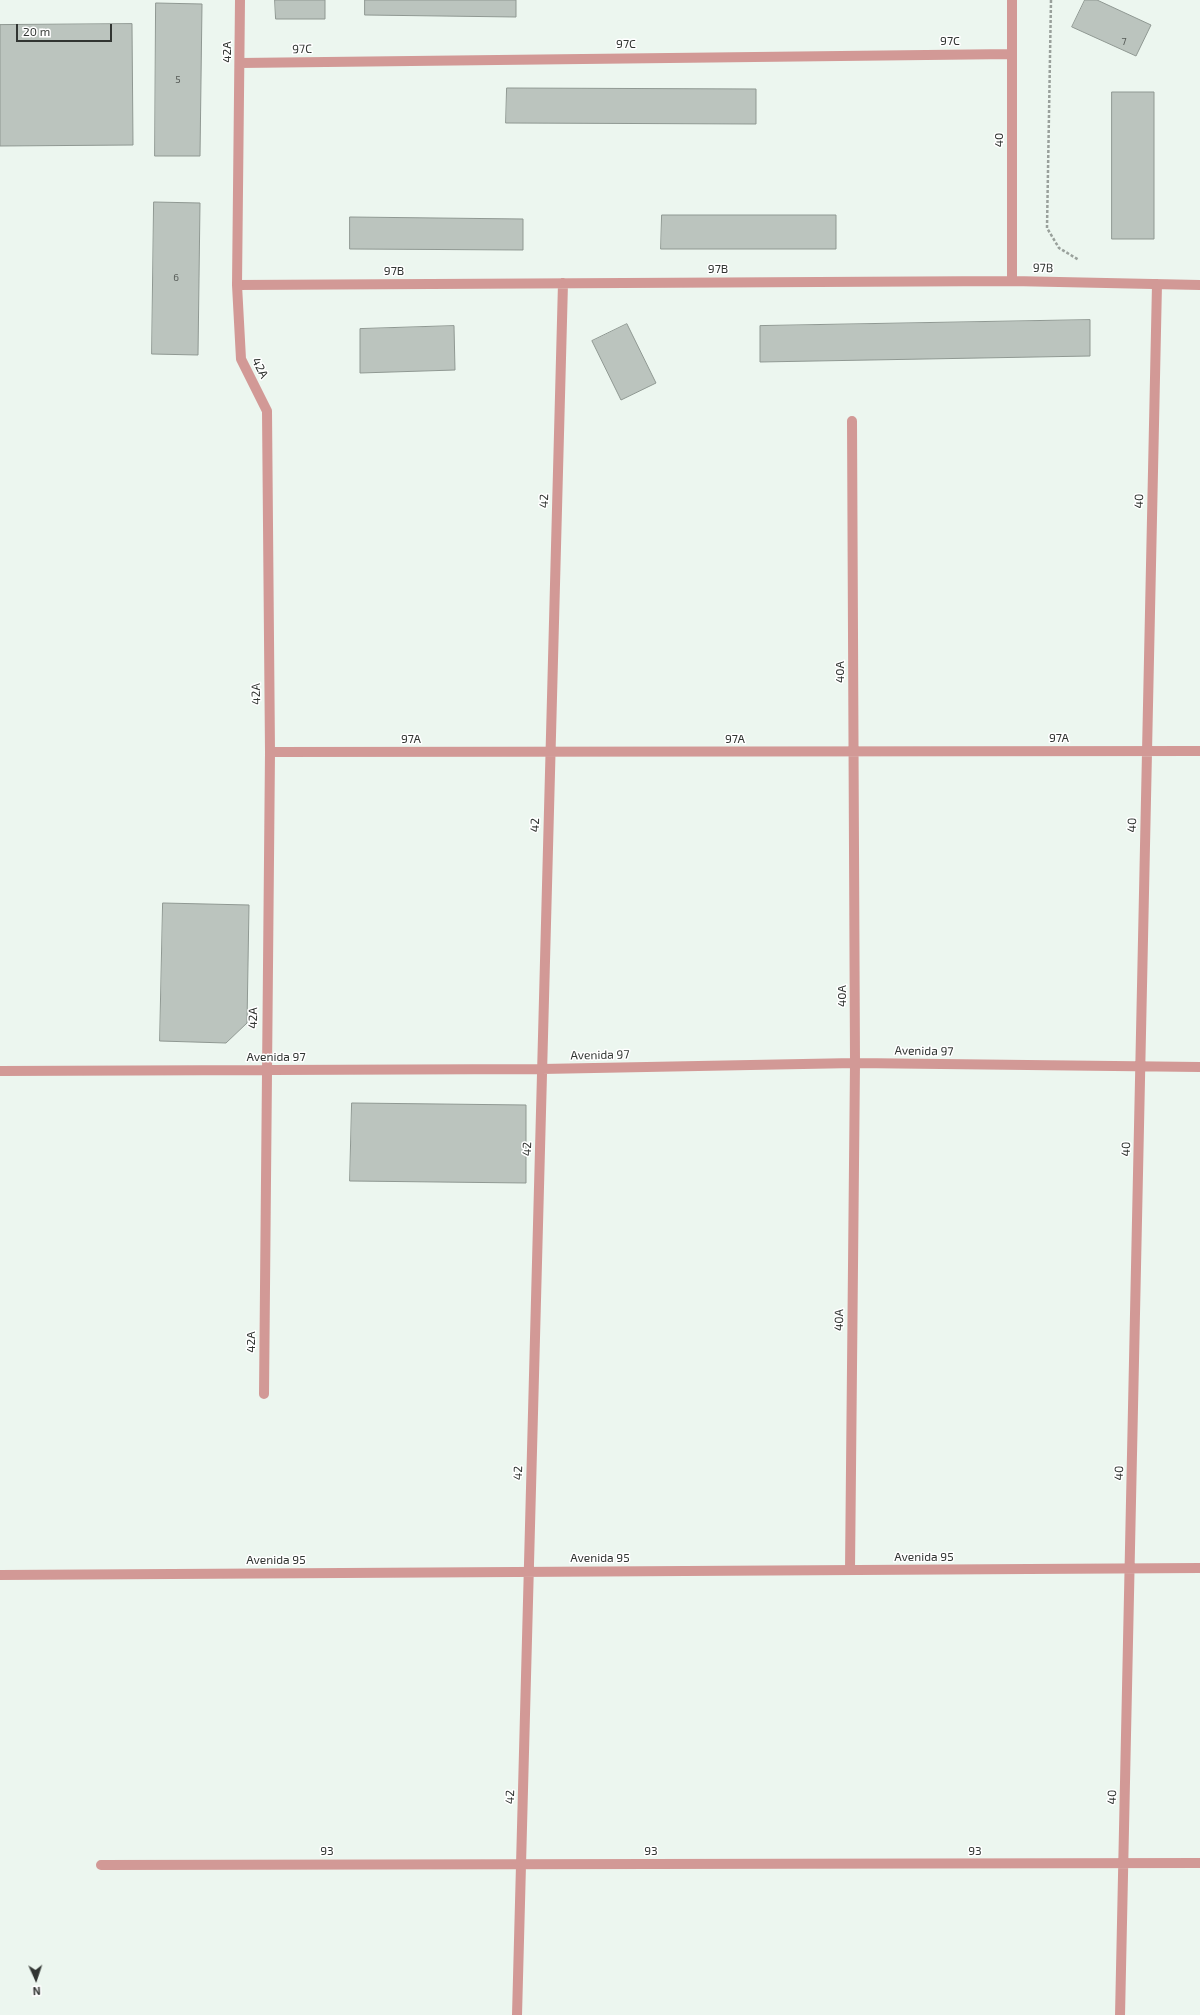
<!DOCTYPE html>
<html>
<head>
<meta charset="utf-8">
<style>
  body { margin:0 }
  #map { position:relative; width:1200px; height:2015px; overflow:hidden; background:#ecf6ef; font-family:"Exo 2",sans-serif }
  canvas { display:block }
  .north { position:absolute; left:16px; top:1959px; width:40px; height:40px; -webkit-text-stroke:3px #fff; paint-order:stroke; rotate:177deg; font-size:11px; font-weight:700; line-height:16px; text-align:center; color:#313532 }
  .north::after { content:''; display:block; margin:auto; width:14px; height:18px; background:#313532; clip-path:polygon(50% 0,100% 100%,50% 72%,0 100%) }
  .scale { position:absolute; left:16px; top:24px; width:96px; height:18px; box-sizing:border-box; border:2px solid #313532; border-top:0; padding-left:5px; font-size:12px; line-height:14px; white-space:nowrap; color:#313532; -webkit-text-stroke:3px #fff; paint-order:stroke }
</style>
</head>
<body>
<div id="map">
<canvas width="1200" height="2015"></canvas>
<div class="north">N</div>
<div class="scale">20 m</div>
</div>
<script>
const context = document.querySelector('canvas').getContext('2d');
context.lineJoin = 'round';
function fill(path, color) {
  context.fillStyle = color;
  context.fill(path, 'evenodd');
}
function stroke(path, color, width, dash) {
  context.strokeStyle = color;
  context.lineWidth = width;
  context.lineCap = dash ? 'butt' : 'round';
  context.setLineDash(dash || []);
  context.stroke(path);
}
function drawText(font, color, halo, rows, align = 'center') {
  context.font = font + ' "Exo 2",sans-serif';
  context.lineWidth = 3;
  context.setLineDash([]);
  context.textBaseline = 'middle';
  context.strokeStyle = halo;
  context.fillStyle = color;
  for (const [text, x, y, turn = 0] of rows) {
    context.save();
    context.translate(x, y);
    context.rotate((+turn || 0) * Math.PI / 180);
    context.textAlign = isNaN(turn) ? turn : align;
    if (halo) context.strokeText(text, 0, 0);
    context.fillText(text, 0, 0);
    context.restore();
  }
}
const building = new Path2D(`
  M275,0H325V19H276Z
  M365,0H516V17L365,15Z
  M1085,0H1097L1151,25L1136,56L1072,27Z
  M156,3L202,4L200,156H155Z
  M132,24L133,145L0,146V25Z
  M507,88L756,89V124L506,123Z
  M1112,92H1154V239H1112Z
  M154,202L200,203L198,355L152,354Z
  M662,215H836V249H661Z
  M350,217L523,219V250L350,249Z
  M1090,320V356L760,362V326Z
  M627,324L656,383L621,400L592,341Z
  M454,326L455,370L360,373V329Z
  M163,903L249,905L247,1023L226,1043L160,1041Z
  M352,1103L526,1105V1183L350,1181Z`);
const path = new Path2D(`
  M1051,0L1047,228L1059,248L1079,260`);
const minor = new Path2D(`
  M240,0L237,285L241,359L267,411L270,752L264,1394
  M240,63L1012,54
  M1012,281V0
  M237,285L1012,281L1200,285
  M270,752L1200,751
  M0,1071L542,1069L855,1063L1200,1067
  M850,1570L855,1063L852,421
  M0,1575L1200,1568
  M101,1865L1200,1863
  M517,2015L563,283
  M1120,2015L1157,284`);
const numberNames = [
  ["7",1124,42],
  ["5",178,80],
  ["6",176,278]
];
const streetNames = [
  ["97C",950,41],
  ["97C",626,44],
  ["97C",302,49,-1],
  ["42A",227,52,-90],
  ["40",999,140,-90],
  ["97B",1043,268,1],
  ["97B",718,269],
  ["97B",394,271],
  ["42A",260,368,63],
  ["42",544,501,-88],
  ["40",1139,501,-89],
  ["40A",840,672,-90],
  ["42A",256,694,-91],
  ["97A",1059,738],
  ["97A",411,739],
  ["97A",735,739],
  ["42",535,825,-89],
  ["40",1132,825,-89],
  ["40A",842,996,-90],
  ["42A",253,1018,-89],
  ["Avenida 97",924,1051,1],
  ["Avenida 97",600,1055,-1],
  ["Avenida 97",276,1057],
  ["42",527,1149,-88],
  ["40",1126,1149,-89],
  ["40A",839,1320,-89],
  ["42A",251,1342,-90],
  ["42",518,1473,-88],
  ["40",1119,1473,-89],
  ["Avenida 95",924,1557],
  ["Avenida 95",600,1558],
  ["Avenida 95",276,1560],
  ["42",510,1797,-88],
  ["40",1112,1797,-89],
  ["93",327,1851],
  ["93",651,1851],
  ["93",975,1851]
];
fill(building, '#bbc4be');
stroke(building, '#8f9892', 1);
stroke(path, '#99a09b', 2.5, [3, 2]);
stroke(minor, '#d29996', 10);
drawText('10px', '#545955', null, numberNames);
drawText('12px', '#313532', '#fff', streetNames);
</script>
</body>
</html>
